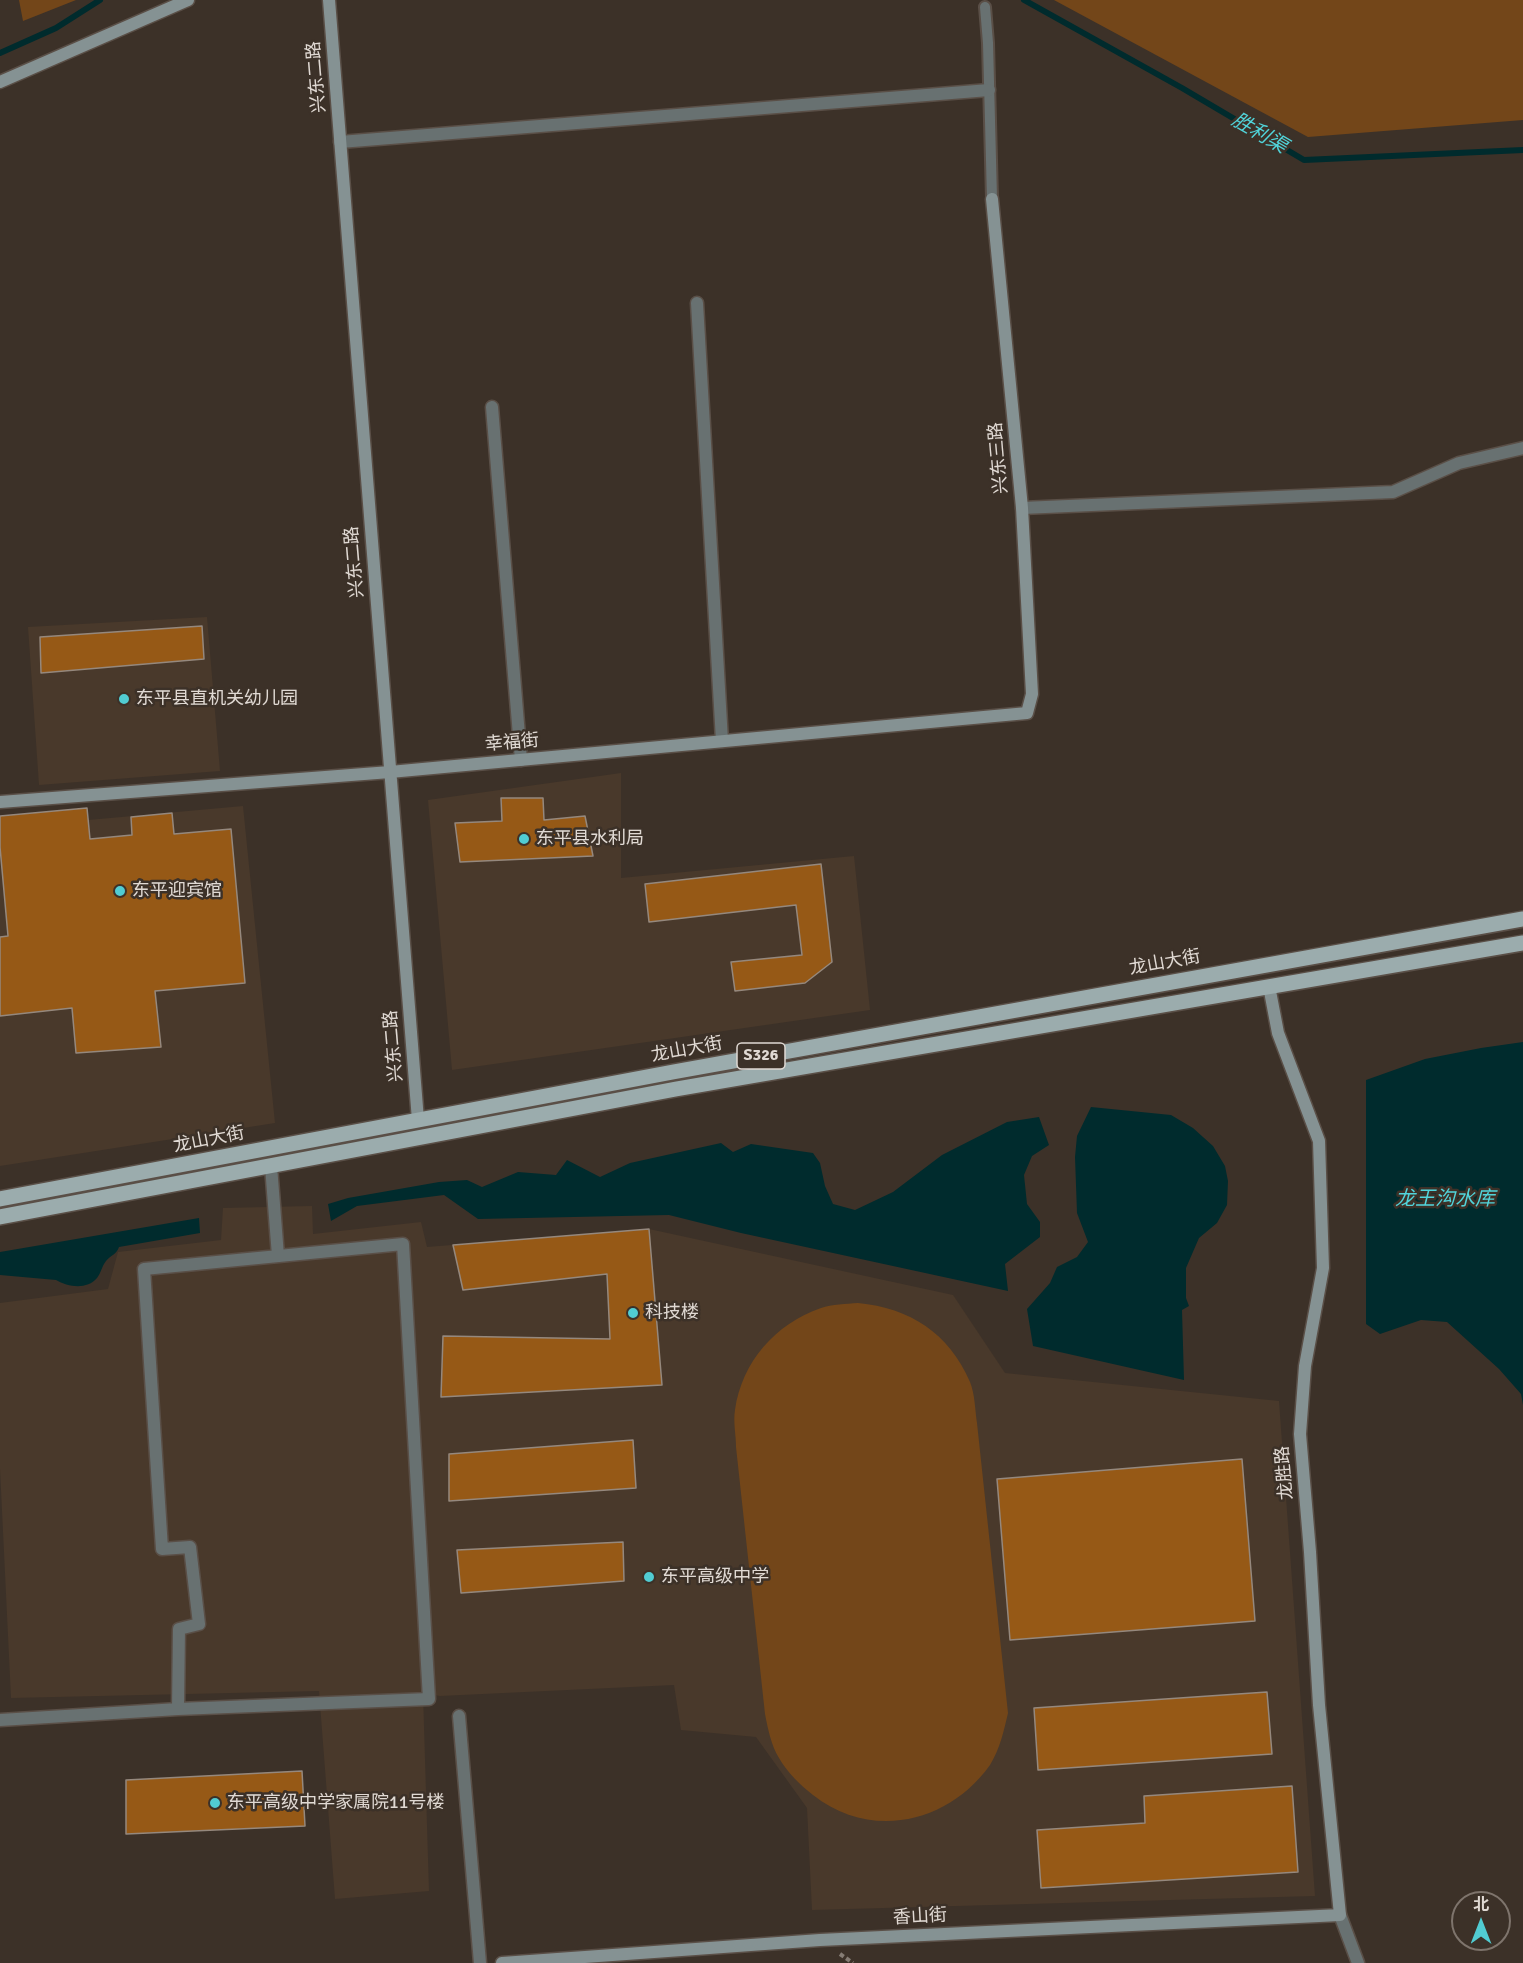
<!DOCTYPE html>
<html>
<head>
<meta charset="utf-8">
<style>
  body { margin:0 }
  #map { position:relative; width:1523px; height:1963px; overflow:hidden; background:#3c3128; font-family:Signika,"Noto Sans SC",sans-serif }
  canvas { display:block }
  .north { position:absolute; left:1451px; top:1891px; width:60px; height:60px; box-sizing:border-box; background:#3c3128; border:2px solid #7e746c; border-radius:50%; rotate:0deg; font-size:16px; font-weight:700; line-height:24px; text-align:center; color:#e0d9d3 }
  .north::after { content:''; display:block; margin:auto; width:21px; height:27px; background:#51ccd2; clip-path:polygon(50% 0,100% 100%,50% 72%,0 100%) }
</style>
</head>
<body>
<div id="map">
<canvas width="1523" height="1963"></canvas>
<div class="north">北</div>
</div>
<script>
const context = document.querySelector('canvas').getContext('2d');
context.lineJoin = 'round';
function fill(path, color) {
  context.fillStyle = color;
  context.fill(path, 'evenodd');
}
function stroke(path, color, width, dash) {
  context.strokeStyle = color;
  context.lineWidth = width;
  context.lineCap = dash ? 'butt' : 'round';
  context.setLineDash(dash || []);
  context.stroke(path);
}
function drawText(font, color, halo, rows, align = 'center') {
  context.font = font + ' Signika,"Noto Sans SC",sans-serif';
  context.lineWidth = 5;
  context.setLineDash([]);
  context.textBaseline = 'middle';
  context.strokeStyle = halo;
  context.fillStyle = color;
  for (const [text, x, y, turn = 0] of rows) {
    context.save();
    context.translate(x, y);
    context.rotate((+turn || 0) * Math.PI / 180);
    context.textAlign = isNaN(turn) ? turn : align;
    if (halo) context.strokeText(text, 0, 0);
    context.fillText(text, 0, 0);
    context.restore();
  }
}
const built = new Path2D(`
  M207,617L220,771L39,785L28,627Z
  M621,773V878L854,856L870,1010L452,1070L428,800Z
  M243,806L275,1123L0,1166V828Z
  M312,1206L313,1234L421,1222L427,1247L649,1229L953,1295L1005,1373L1279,1401L1315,1896L812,1910L807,1808L756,1737L681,1730L674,1685L440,1696L423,1693L429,1891L335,1899L319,1691L11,1698L0,1469V1303L108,1289L118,1252L221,1240L223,1208Z`);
const green = new Path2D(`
  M19,0H76L23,21Z
  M1054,0H1523V120L1308,137Z
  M858,1303C910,1308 949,1333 970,1382C975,1394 975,1410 977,1423L1008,1713C1004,1730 1000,1749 990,1765C949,1823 871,1841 813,1795C800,1785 787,1772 779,1758C771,1745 768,1729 765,1714L736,1447C736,1435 733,1422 735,1410C742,1362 775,1324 821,1308C832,1304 846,1304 858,1303Z`);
const water = new Path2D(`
  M1523,1042V1405L1521,1394L1499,1369L1447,1322L1421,1320L1380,1334L1366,1324V1080L1425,1059L1481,1048Z
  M1091,1107L1171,1115L1193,1128L1213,1146L1225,1166L1228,1181L1227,1205L1217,1223L1199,1238L1186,1268V1298L1189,1306L1182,1310L1184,1380L1033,1346L1027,1309L1050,1283L1057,1267L1077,1257L1088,1242L1077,1213L1075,1157L1077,1136Z
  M1039,1117L1049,1145L1032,1156L1024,1175L1027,1204L1040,1222V1237L1005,1264L1008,1291L741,1233L669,1215L478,1219L444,1195L357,1206L331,1221L328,1204L348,1198L439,1182L467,1180L482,1187L518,1172L556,1175L567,1160L600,1177L630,1163L721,1143L733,1152L751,1144L813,1153L820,1163L825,1186L833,1204L855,1210L893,1192L942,1155L1007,1122Z
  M199,1218L200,1233L119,1247C117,1254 111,1255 106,1261C102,1266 101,1273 97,1278C87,1290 68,1287 56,1280L0,1275V1252Z`);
const stream = new Path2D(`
  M1024,0L1182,88L1304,160L1523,150
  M0,53L56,28L100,0`);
const building = new Path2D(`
  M202,626L204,659L41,673L40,637Z
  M501,798H543L544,820L585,816L593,856L460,862L455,823L502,821Z
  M87,808L90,839L132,835L131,817L172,813L174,834L231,829L245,983L155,991L161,1047L76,1053L72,1008L0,1016V937L8,936L0,847V816Z
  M821,864L832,962L805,983L735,991L731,962L802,955L796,905L649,922L645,884Z
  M649,1229L662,1385L441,1397L443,1336L610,1339L607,1274L463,1290L453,1245Z
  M633,1440L636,1488L449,1501V1454Z
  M1242,1459L1255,1621L1010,1640L997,1479Z
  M623,1542L624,1581L461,1593L457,1550Z
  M1267,1692L1272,1754L1038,1770L1034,1708Z
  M302,1771L305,1826L126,1834V1780Z
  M1292,1786L1298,1872L1041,1888L1037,1830L1145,1823L1144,1796Z`);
const path = new Path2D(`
  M840,1954L853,1963`);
const lane = new Path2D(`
  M985,7L988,43L992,199`);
const street = new Path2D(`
  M340,142L989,90
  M697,303L722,741
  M492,407L521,760
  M1022,508L1393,492L1459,463L1523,448
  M271,1166L278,1256
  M459,1716L480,1963
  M0,1720L178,1709L429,1699L403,1244L144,1269L162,1549L190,1547L199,1624L179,1629L178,1709
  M1340,1915L1358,1963`);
const secondary = new Path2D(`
  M329,0L418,1120
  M0,82L188,0
  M0,802L390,772L1027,713L1032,694L1022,508L992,199
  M502,1963L820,1940L1340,1915L1319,1705L1310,1552L1300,1434L1305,1366L1323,1268L1319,1141L1278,1033L1269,986`);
const primary = new Path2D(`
  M0,1199L673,1072L1523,919
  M0,1217L676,1089L1523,943`);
const markers = [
  [124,699,6,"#51ccd2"],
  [524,839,6,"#51ccd2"],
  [120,891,6,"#51ccd2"],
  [633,1313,6,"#51ccd2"],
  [649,1577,6,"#51ccd2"],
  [215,1803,6,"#51ccd2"]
];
const shields = [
  [761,1056,48]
];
const shieldNames = [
  ["S326",761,1056]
];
const streetNames = [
  ["兴东二路",317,77,-95],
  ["兴东三路",999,458,-95],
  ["兴东二路",355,562,-95],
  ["幸福街",512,743,-5],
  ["龙山大街",1165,963,-10],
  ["兴东二路",394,1046,-95],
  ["龙山大街",687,1050,-10],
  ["龙山大街",209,1140,-11],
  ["龙胜路",1285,1473,-95],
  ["香山街",920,1917,-3]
];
const poiNames = [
  ["东平县直机关幼儿园",136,699],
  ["东平县水利局",536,839],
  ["东平迎宾馆",132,891],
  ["科技楼",645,1313],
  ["东平高级中学",661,1577],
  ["东平高级中学家属院11号楼",227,1803]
];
const waterNames = [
  ["胜利渠",1259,134,30],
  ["龙王沟水库",1445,1200]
];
fill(built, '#49392b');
fill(green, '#734619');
fill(water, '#002b2d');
stroke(stream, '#002b2d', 6);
fill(building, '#965916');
stroke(building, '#95887d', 1.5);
stroke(lane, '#5a4f47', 14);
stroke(street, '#5a4f47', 15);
stroke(secondary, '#5a4f47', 15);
stroke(primary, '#5a4f47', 18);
stroke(path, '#857c74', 4, [4.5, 3]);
stroke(lane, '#687171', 10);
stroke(street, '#687171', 12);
stroke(secondary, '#859293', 12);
stroke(primary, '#9bacad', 15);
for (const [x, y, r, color] of markers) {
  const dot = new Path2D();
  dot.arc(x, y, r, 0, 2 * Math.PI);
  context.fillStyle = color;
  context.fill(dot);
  stroke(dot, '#3c3128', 2);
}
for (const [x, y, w] of shields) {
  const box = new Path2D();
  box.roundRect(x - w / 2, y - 13, w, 26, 4.5);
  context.fillStyle = '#3c3128';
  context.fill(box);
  stroke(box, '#e0d9d3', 1.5);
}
drawText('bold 16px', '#e0d9d3', null, shieldNames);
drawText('18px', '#e0d9d3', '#3c3128', streetNames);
drawText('18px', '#e0d9d3', '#3c3128', poiNames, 'left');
drawText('italic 20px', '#51d4da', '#3c3128', waterNames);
</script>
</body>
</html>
